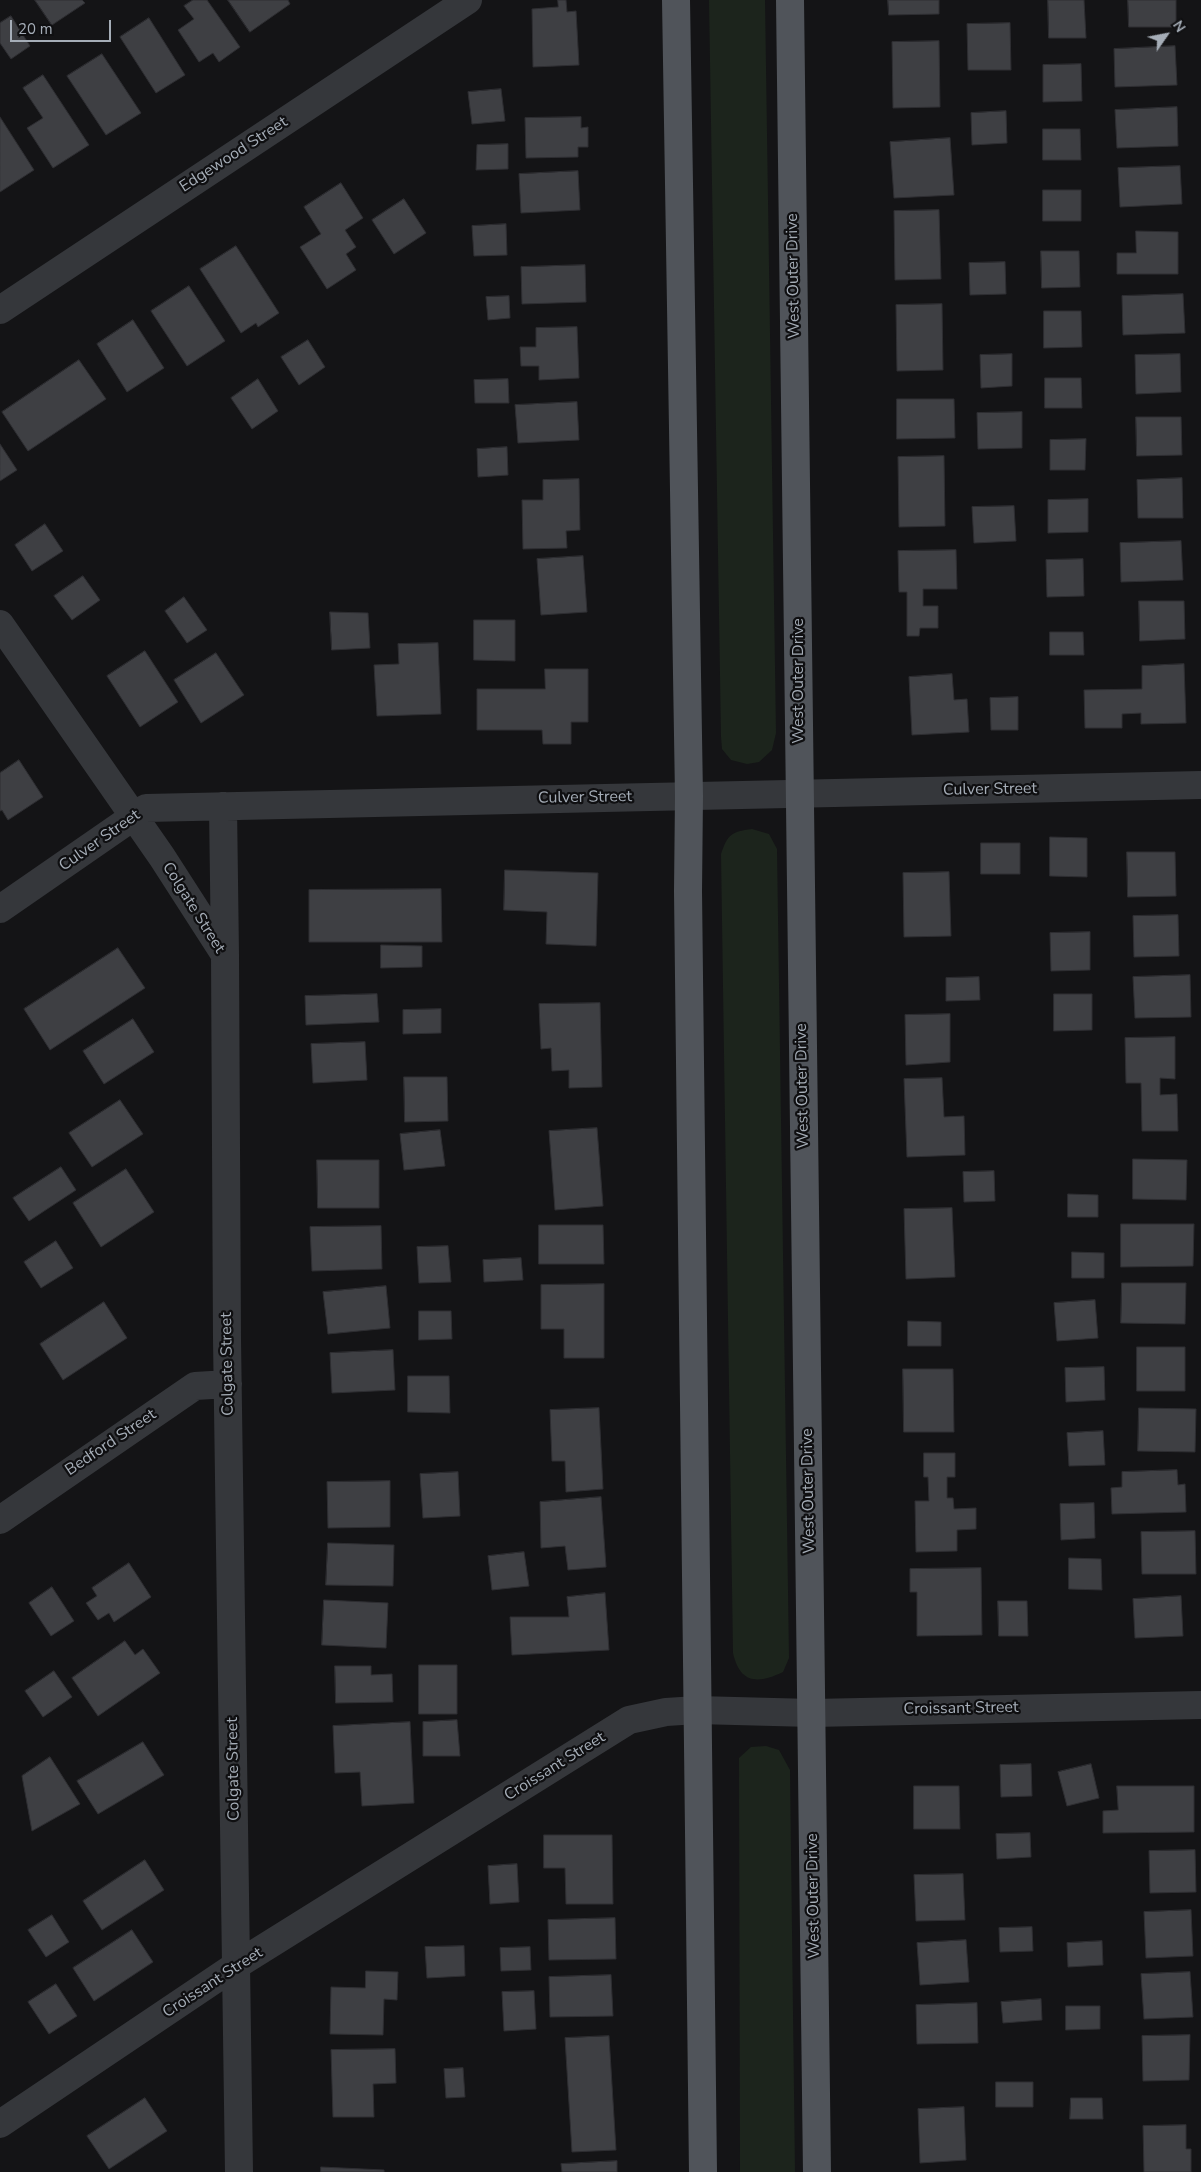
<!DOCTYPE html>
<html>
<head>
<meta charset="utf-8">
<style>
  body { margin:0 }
  #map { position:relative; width:1201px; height:2172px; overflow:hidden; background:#141416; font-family:"Nunito Sans",sans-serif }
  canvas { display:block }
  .north { position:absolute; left:1141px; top:10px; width:50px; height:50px; -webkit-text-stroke:4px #0f0f11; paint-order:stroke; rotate:57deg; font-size:14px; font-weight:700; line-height:20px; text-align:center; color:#a5adb7 }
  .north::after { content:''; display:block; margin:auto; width:18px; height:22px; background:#a5adb7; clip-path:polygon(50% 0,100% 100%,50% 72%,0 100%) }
  .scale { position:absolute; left:10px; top:20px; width:101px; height:22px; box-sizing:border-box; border:2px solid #a5adb7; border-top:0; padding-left:6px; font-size:15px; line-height:18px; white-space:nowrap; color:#a5adb7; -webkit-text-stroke:4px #0f0f11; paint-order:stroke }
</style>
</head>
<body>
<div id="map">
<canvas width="1201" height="2172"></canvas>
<div class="north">N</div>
<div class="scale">20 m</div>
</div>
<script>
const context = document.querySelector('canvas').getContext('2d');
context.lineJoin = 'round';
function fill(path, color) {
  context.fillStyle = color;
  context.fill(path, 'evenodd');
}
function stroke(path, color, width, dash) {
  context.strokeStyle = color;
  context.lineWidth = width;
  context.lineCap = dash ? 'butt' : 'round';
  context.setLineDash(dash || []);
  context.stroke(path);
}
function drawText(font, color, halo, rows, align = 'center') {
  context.font = font + ' "Nunito Sans",sans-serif';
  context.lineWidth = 4.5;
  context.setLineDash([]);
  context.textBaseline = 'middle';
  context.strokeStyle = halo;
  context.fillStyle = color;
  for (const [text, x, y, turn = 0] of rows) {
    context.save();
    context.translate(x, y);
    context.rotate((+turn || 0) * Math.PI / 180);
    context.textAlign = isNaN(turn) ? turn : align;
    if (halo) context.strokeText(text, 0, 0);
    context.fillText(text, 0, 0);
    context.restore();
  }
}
const green = new Path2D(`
  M709,0H765L776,733L772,750L759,762L747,764L731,760L722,749L721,737Z
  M752,829L769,834L777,849L789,1658L783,1672C758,1684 740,1684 733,1653L721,854C728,834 731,832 752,829Z
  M766,1746L779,1750L790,1770L795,2172H740L739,1758L751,1747Z`);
const building = new Path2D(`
  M35,0H82L85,3L52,25Z
  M193,0H207L240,47L219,62L213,53L199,62L178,30L194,19L184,6Z
  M228,0H288L290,4L250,32Z
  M558,0H566L567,12L576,11L579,65L533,67L532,9L558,7Z
  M888,0H939V14L889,15Z
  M1048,0H1084L1086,38H1049Z
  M1128,0H1176V27H1129Z
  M11,16L30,46L11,59L0,43V23Z
  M149,18L185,75L156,93L120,37Z
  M1010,23L1011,70H968L967,24Z
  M939,41L940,107L893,108L892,42Z
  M1175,46L1177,85L1115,87L1114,49Z
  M102,54L141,113L106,135L67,76Z
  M1081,64L1082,101L1043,102V65Z
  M43,75L89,145L53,168L27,128L43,118L23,88Z
  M501,89L505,121L472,124L468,92Z
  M1177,107L1178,146L1117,148L1115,110Z
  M1006,111L1007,143L972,145L971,113Z
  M0,117L34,170L0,192Z
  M581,117V128L588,127V147H578V157L526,158L525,118Z
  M1043,129H1080L1081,160H1043Z
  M950,138L954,195L894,198L890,142Z
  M508,144V169L476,170L477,145Z
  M1180,166L1182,204L1120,207L1118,168Z
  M578,171L580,210L521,213L519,174Z
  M341,183L363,218L345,230L356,247L346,254L356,270L327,289L300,247L321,234L304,207Z
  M1043,190H1081V221H1043Z
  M404,199L426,233L394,254L372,220Z
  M939,210L941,279L895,280L894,211Z
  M506,224L507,255L474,256L472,226Z
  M1136,231L1178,232V274H1117V253H1136Z
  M236,246L279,313L258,327L256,323L241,333L200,269Z
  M1041,251H1079L1080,287L1042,288Z
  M1005,262L1006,294L970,295L969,263Z
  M585,265L586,302L522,304L521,267Z
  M189,286L225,341L187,366L151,311Z
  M1183,294L1185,333L1123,335L1122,296Z
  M509,296L510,318L488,320L486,297Z
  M942,304L943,370L897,371L896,305Z
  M1044,311H1081L1082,347L1044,348Z
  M133,320L164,368L127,392L97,344Z
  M577,327L579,378L539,380V366H521L520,347H536V328Z
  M308,340L325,367L299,385L281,357Z
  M1012,354V386L981,388L980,355Z
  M1180,354L1181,392L1136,394L1135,355Z
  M79,360L106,399L28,451L2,412Z
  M1045,378H1081L1082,408H1045Z
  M258,379L278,411L252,429L231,398Z
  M508,379L509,403H475L474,380Z
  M897,399H954L955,438L897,439Z
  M577,402L579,440L518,443L515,405Z
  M1022,412V448L978,449L977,413Z
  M1136,417H1181L1182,455L1137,456Z
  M1086,439L1085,470H1050V440Z
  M0,444L17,470L0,481Z
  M507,447L508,475L478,477L477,449Z
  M944,456L945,526L899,527L898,457Z
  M1182,478L1183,518H1138L1137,480Z
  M579,479L580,530L566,531L567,548L523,549L522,500H543V480Z
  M1088,499V532L1048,533V500Z
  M1014,506L1016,541L974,543L972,507Z
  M45,524L63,551L32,571L15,545Z
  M1181,541L1183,580L1121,582L1120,543Z
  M956,550L957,589H923V606H938V628H920L919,636H907V592H899L898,551Z
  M583,556L587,612L541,615L537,559Z
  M1083,559L1084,596L1047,597L1046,560Z
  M83,576L100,600L72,620L54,596Z
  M184,597L207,630L187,643L165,611Z
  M1139,601H1184L1185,639L1140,641Z
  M330,612L368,613L370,648L332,650Z
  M474,620H515V661L474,660Z
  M1050,632H1083L1084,655H1050Z
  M438,643L441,714L377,716L374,665L399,664L398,644Z
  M145,651L178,702L140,727L107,676Z
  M216,653L244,695L201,723L174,680Z
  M1184,664L1186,723L1141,724V713L1122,714V728H1085L1084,690L1142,689V666Z
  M545,669H588V722H571V744H543L542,730H477V689H545Z
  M952,674L954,700L967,699L969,732L912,735L909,677Z
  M1018,697V730H991L990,698Z
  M19,760L43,797L8,820L2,810L0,811V773Z
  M1050,837L1087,838V877L1050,876Z
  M981,843H1020V874H981Z
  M1127,852H1175L1176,896L1128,897Z
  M505,870L598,873L596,946L546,944L547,912L504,910Z
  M949,872L951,936L904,937L903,873Z
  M441,889L442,942H309V890Z
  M1178,915L1179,956L1134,957L1133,916Z
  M1090,932V970L1051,971L1050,933Z
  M381,945L422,946V967L381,968Z
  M118,948L145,988L50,1050L24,1009Z
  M1190,975L1191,1017L1135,1018L1133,977Z
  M979,977L980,1000L946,1001V978Z
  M377,994L379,1022L306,1025L305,996Z
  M1054,994H1092V1030L1054,1031Z
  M600,1003L602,1087L569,1088V1070L552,1071L551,1048L541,1049L539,1004Z
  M441,1009V1033L403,1034V1010Z
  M950,1014V1062L906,1065L905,1015Z
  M133,1019L154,1052L104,1084L83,1051Z
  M1175,1037V1079L1160,1078V1095L1177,1094L1178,1131H1142L1141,1083H1126L1125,1038Z
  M365,1042L367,1080L313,1083L311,1044Z
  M404,1077H447L448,1121L405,1122Z
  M942,1078L944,1117L964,1116L965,1155L907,1157L904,1079Z
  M120,1100L143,1134L92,1167L69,1133Z
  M597,1128L603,1206L555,1210L549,1131Z
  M440,1130L445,1166L404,1170L400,1134Z
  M1133,1159L1187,1160L1186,1200L1133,1199Z
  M317,1160H379V1208H318Z
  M61,1167L76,1190L29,1221L13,1198Z
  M126,1169L154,1212L101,1247L73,1203Z
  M994,1171L995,1201L964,1202L963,1172Z
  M1068,1194L1098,1195V1217H1068Z
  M952,1208L955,1277L906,1279L904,1209Z
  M1121,1224H1194L1193,1266L1121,1267Z
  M539,1225H603L604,1264H539Z
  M381,1226L382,1269L312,1271L310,1227Z
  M56,1241L73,1268L41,1288L24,1262Z
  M448,1246L451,1282L419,1283L417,1247Z
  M1072,1252L1104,1253V1278H1072Z
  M521,1258L523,1280L484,1282L483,1260Z
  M1122,1283H1186L1185,1324L1121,1323Z
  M604,1284V1358H564V1329H541V1285Z
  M386,1286L390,1328L328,1334L323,1292Z
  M1095,1300L1098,1338L1057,1341L1054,1303Z
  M104,1302L127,1338L63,1380L40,1344Z
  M419,1311H451L452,1339L419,1340Z
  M908,1321L941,1322V1346H908Z
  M1137,1347H1185V1391H1137Z
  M393,1350L395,1390L332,1393L330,1353Z
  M1104,1367L1105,1400L1066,1402L1065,1368Z
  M903,1369H953L954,1432H904Z
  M408,1376H449L450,1413L408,1412Z
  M599,1408L603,1489L566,1492L565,1461H552L550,1410Z
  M1139,1408L1196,1409L1195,1452L1138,1451Z
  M1103,1431L1105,1465L1069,1466L1067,1433Z
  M924,1453H955V1477H947V1498H953L954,1509L976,1508V1529L957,1530V1551L916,1552L915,1501H929L928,1477H924Z
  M1177,1470L1178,1485L1185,1484L1186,1512L1112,1514L1111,1488L1122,1487V1472Z
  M458,1472L460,1516L423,1518L420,1474Z
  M390,1481V1527L328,1528L327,1482Z
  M601,1497L606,1567L568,1570L565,1546L541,1548L540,1502Z
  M1094,1503L1095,1538L1061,1540L1060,1504Z
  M1195,1531L1196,1574H1142L1141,1532Z
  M328,1543L394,1545L393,1586L326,1585Z
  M524,1552L529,1586L492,1590L488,1556Z
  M1069,1558L1101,1559L1102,1590L1069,1589Z
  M129,1563L151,1597L114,1622L109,1613L98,1620L86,1603L97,1596L92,1588Z
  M981,1568L982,1635L917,1636V1592H910V1569Z
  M52,1587L74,1621L51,1636L29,1603Z
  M605,1593L609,1650L512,1655L510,1617H569L567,1597Z
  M1181,1596L1183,1636L1135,1638L1133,1599Z
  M324,1600L388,1603L386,1648L322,1645Z
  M998,1601H1027L1028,1636H999Z
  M125,1641L135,1655L143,1649L160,1673L98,1716L72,1678Z
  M419,1665H457V1714H419Z
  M335,1666H371V1675L392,1674L393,1702L336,1703Z
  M54,1671L72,1697L43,1717L25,1691Z
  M457,1720L460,1756H423V1722Z
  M410,1722L414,1803L362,1806L360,1772L335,1773L333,1726Z
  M143,1742L164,1775L98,1814L77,1781Z
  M50,1757L80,1804L32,1831L22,1776Z
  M1031,1764L1032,1796L1001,1797L1000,1765Z
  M1091,1764L1099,1798L1067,1806L1058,1772Z
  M914,1786H959L960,1829H914Z
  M1117,1786H1194V1832L1103,1833V1811L1118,1810Z
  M1030,1833L1031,1857L997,1859L996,1834Z
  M544,1835H612L613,1904H566L565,1868H544Z
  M1195,1850L1196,1892L1150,1893L1149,1851Z
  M145,1860L164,1890L102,1930L83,1901Z
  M517,1864L519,1902L490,1904L488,1866Z
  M963,1874L965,1920L916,1921L914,1875Z
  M1191,1910L1193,1956L1146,1958L1144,1912Z
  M52,1915L69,1942L46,1957L28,1930Z
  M615,1918L616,1959L549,1960L548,1920Z
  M1032,1927L1033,1951L1000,1952L999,1928Z
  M132,1930L153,1962L94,2001L73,1968Z
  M966,1940L969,1982L920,1985L917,1943Z
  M1102,1941L1103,1965L1068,1967L1067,1943Z
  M464,1946L465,1976L427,1978L425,1947Z
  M530,1947L531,1970L501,1971L500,1948Z
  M366,1971L398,1972L397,2000L384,1999L383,2035L330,2034L331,1987L365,1988Z
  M1190,1972L1193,2017L1144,2019L1141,1974Z
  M611,1975L613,2016L550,2017L549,1977Z
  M56,1984L77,2016L49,2034L28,2002Z
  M534,1991L536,2029L504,2031L502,1992Z
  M1041,1999L1042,2020L1003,2023L1001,2002Z
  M977,2003L978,2043L917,2044L916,2005Z
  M1066,2006H1100V2029L1066,2030Z
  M1190,2035L1189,2080L1143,2081L1142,2036Z
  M609,2036L616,2150L572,2152L565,2038Z
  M395,2049L396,2083L373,2084L374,2117H333L331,2050Z
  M463,2068L465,2097L446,2098L444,2069Z
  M996,2082H1033V2107H996Z
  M145,2098L167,2131L109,2169L87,2136Z
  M1071,2098H1102L1103,2119H1070Z
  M964,2107L966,2160L920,2163L918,2109Z
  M1186,2125V2149H1191V2172H1144L1143,2126Z
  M617,2161V2172H562L561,2164Z
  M321,2167L384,2170V2172H321Z`);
const minor = new Path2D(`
  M0,310L468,0
  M0,624L162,857L225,955L227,1339L239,2172
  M223,806L225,955
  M0,909L146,808L1201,785
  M0,1520L195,1386L228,1384
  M0,2124L235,1966L629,1720L666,1712L697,1710L812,1713L1201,1705`);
const major = new Path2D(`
  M676,0L689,796L688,891L703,2172
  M790,0L817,2172`);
const streetNames = [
  ["Edgewood Street",234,155,-33],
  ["West Outer Drive",794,276,-91],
  ["West Outer Drive",799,681,-90],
  ["Culver Street",990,790,-1],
  ["Culver Street",585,798,-1],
  ["Culver Street",100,841,-35],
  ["Colgate Street",193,908,58],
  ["West Outer Drive",803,1086,-91],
  ["Colgate Street",228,1364,-91],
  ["Bedford Street",111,1443,-34],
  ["West Outer Drive",809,1491,-91],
  ["Croissant Street",961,1709,-1],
  ["Croissant Street",555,1767,-32],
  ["Colgate Street",234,1769,-91],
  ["West Outer Drive",814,1896,-91],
  ["Croissant Street",213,1983,-33]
];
fill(green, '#1c241c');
fill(building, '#3e3f43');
stroke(building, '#2e2e32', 1);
stroke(minor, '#35373b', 28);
stroke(major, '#50545a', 28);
drawText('16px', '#a5adb7', '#0f0f11', streetNames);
</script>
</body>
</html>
